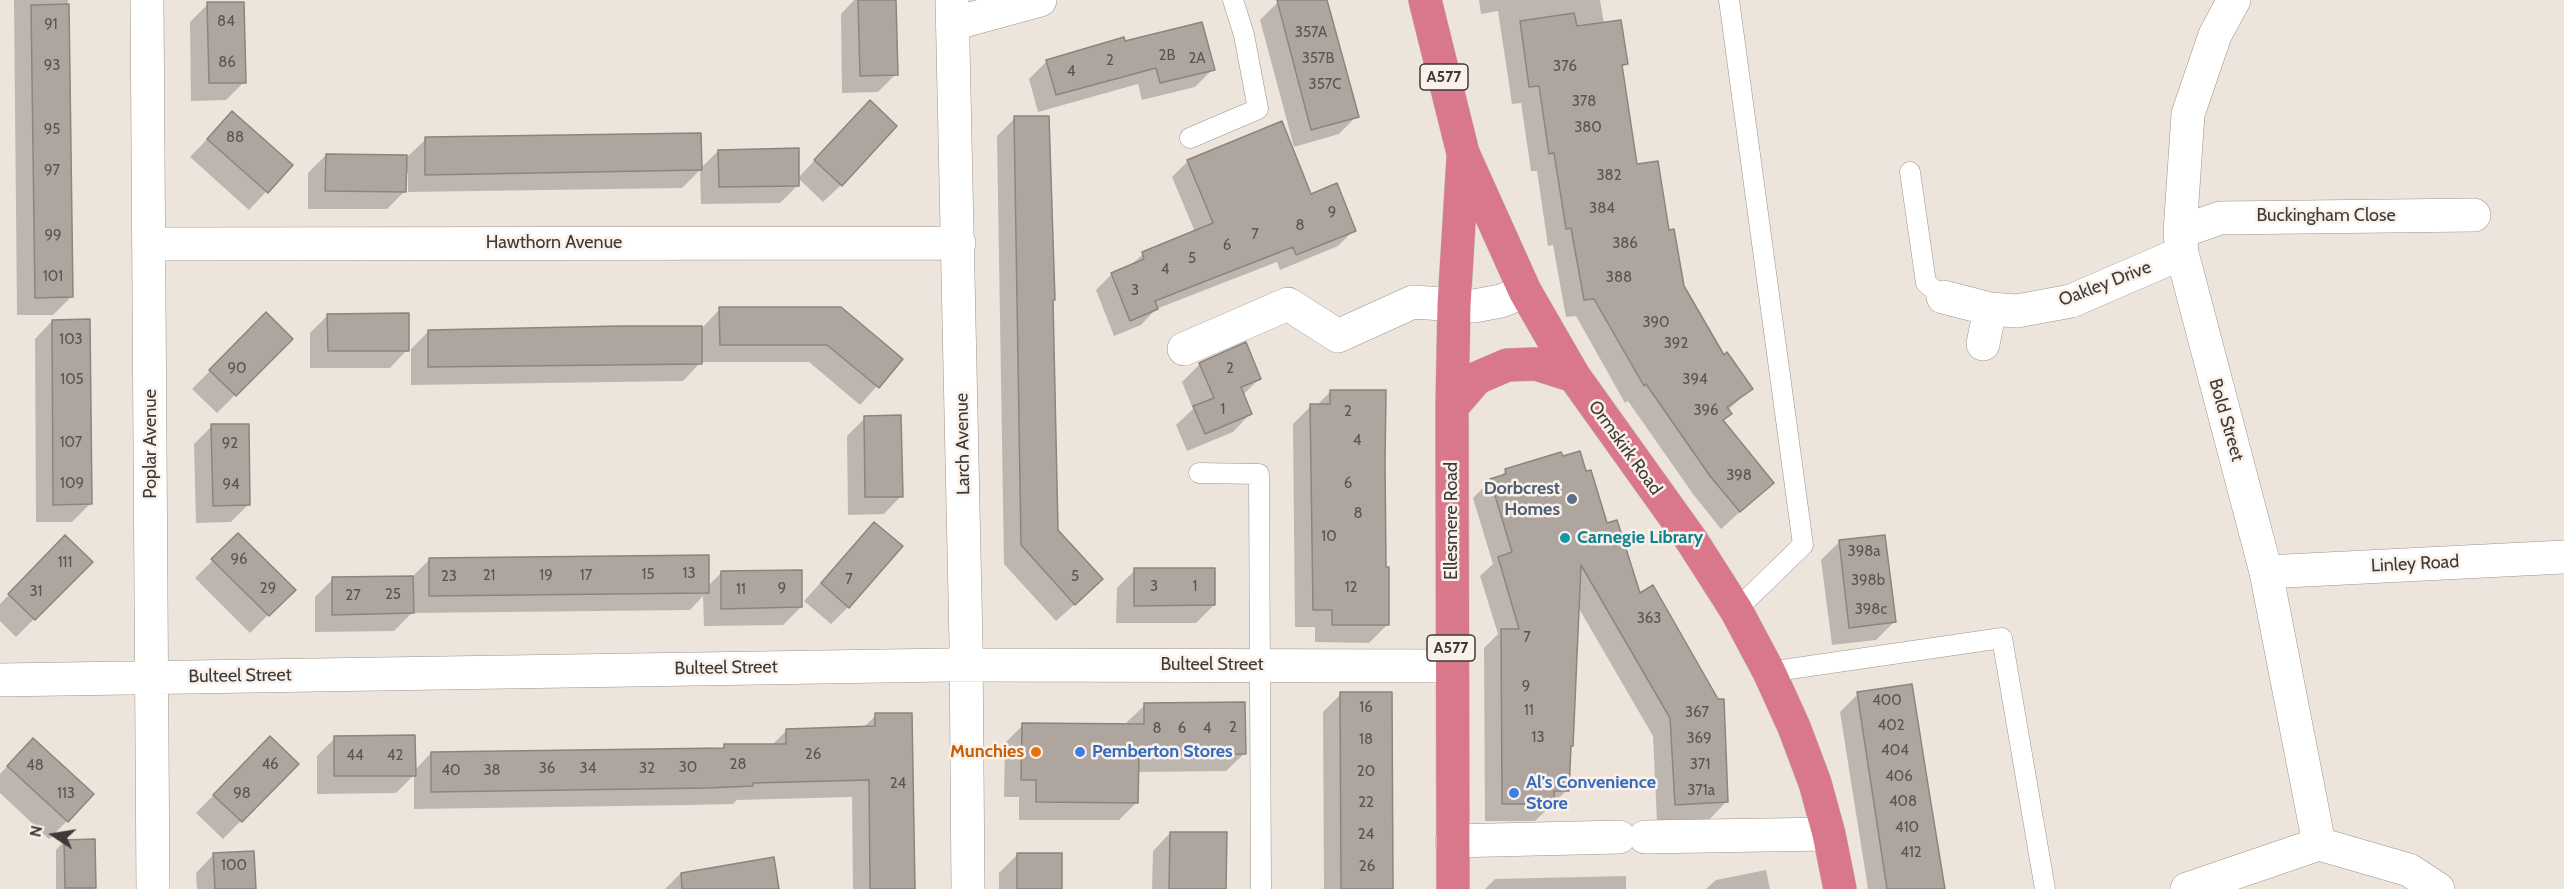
<!DOCTYPE html>
<html>
<head>
<meta charset="utf-8">
<style>
  body { margin:0 }
  #map { position:relative; width:2564px; height:889px; overflow:hidden; background:#ede4dc; font-family:Cabin,sans-serif }
  canvas { display:block }
  .north { position:absolute; left:24px; top:805px; width:60px; height:60px; -webkit-text-stroke:4px #faf1ea; paint-order:stroke; rotate:282deg; font-size:16px; font-weight:700; line-height:24px; text-align:center; color:#3e3a38 }
  .north::after { content:''; display:block; margin:auto; width:21px; height:27px; background:#3e3a38; clip-path:polygon(50% 0,100% 100%,50% 72%,0 100%) }
</style>
</head>
<body>
<div id="map">
<canvas width="2564" height="889"></canvas>
<div class="north">N</div>
</div>
<script>
const context = document.querySelector('canvas').getContext('2d');
context.lineJoin = 'round';
function fill(path, color) {
  context.fillStyle = color;
  context.fill(path, 'evenodd');
}
function stroke(path, color, width, dash) {
  context.strokeStyle = color;
  context.lineWidth = width;
  context.lineCap = dash ? 'butt' : 'round';
  context.setLineDash(dash || []);
  context.stroke(path);
}
function drawText(font, color, halo, rows, align = 'center') {
  context.font = font + ' Cabin,sans-serif';
  context.lineWidth = 5;
  context.setLineDash([]);
  context.textBaseline = 'middle';
  context.strokeStyle = halo;
  context.fillStyle = color;
  for (const [text, x, y, turn = 0] of rows) {
    context.save();
    context.translate(x, y);
    context.rotate((+turn || 0) * Math.PI / 180);
    context.textAlign = isNaN(turn) ? turn : align;
    if (halo) context.strokeText(text, 0, 0);
    context.fillText(text, 0, 0);
    context.restore();
  }
}
const shadow = new Path2D(`
  M14,0H68L71,297L53,315H17Z
  M854,0H894L896,74L878,92L842,93L841,14Z
  M1285,0H1325L1357,116L1339,134L1294,147L1260,20L1278,2Z
  M1479,0H1600L1604,24L1626,63L1621,68L1636,166L1667,232L1682,286L1723,357L1751,389L1728,410L1730,414L1722,422L1772,483L1721,529L1693,494L1628,401L1625,403L1576,316L1566,317L1553,245L1548,246L1537,171H1531L1521,103L1512,104L1498,11L1481,14Z
  M208,4L244,82L226,100L191,101L190,22Z
  M1124,43L1213,69L1195,87L1142,100L1138,84L1038,112L1029,79L1047,61Z
  M232,113L291,165L249,210L190,157Z
  M1015,118L1054,299L1051,302L1057,531L1083,597L1056,621L1004,564L997,136Z
  M852,120L841,185L823,202L798,178Z
  M426,139L700,169L718,151L798,185L780,203L701,204L700,170L682,188L408,192V173H405V191L387,209H308V173L326,155L405,159Z
  M1188,161L1310,196L1354,230L1338,246L1280,270L1277,262L1156,309L1141,325L1114,336L1096,290L1112,274L1129,267L1143,254L1195,232L1172,177Z
  M720,309L901,359L860,405L809,362H701L683,381L411,385V349L429,331L702,328Z
  M266,314L291,339L217,413L192,389Z
  M328,315L407,350L390,368H310V333Z
  M52,321L90,504L72,522H36L35,339Z
  M1200,364L1259,379L1243,395L1250,414L1233,432L1187,451L1176,425L1193,409L1182,382Z
  M1331,391L1384,463L1387,625L1369,643L1315,642V627H1295L1293,424L1311,406H1316Z
  M865,418L901,496L884,514L848,515L847,436Z
  M212,426L249,504L231,522L196,523L194,444Z
  M1506,471L1606,525L1639,595L1726,802L1709,820L1657,822L1653,736L1578,607L1572,745L1569,748L1567,790L1535,821H1485L1484,648L1498,634L1480,576L1493,564L1473,498L1491,480L1499,477Z
  M874,524L848,607L831,624L804,601Z
  M238,535L293,590L250,633L195,578Z
  M65,537L91,562L16,637L0,621V604Z
  M1839,542L1894,622L1876,640L1832,645L1821,560Z
  M429,560L708,586L721,573L801,607L783,625L704,626L703,596L690,610L412,613L394,631L315,632V597L333,579L411,578Z
  M1135,570L1214,605L1196,623H1116L1117,588Z
  M1341,694L1391,889H1324L1323,712Z
  M1858,694L1943,889H1868L1840,712Z
  M1145,705L1244,754L1226,771L1137,772V802L1119,820H1019V797H1004L1005,743L1023,725H1127V722Z
  M876,715L913,889H853L852,797L737,800L733,804L690,805L414,809V775L396,793L317,794V756L335,738L414,771L431,753L721,749L725,746H771L787,730L863,728Z
  M270,738L297,764L223,839L196,813Z
  M15,758L67,821L49,839L0,793V774Z
  M1170,833L1225,889H1152L1153,851Z
  M64,841L94,887L92,889H56V850Z
  M213,855L255,889H197L196,873Z
  M1017,855L1060,889H999V873Z
  M773,859L778,889H665L680,874Z
  M1766,870L1770,889H1706L1716,880Z
  M1626,876V889H1485L1495,879Z`);
const building = new Path2D(`
  M858,0H896L898,75L860,76Z
  M1277,0H1327L1359,117L1311,130Z
  M207,2H244L246,83H209Z
  M69,4L73,297L35,298L31,5Z
  M1574,13L1577,26L1621,20L1628,64L1622,65L1637,164L1658,161L1669,230L1674,229L1684,286L1724,355L1727,352L1753,389L1727,407L1732,414L1723,420L1774,483L1740,512L1710,476L1646,384L1644,386L1594,299L1584,300L1571,228L1566,229L1554,153L1549,154L1539,86L1529,87L1520,21Z
  M1202,22L1215,70L1160,83L1156,68L1056,95L1046,60L1124,37L1125,41Z
  M870,100L897,126L842,186L814,160Z
  M232,111L293,165L268,193L207,139Z
  M1014,116H1049L1055,300H1053L1058,530L1103,579L1075,605L1021,545Z
  M1282,121L1311,194L1337,183L1356,231L1296,255L1293,247L1188,288L1155,301L1158,309L1130,321L1111,273L1144,259L1142,252L1213,223L1187,160Z
  M701,133L702,170L425,175V137Z
  M799,148V186L719,187L718,150Z
  M326,154L407,155L406,192L325,191Z
  M719,307H841L903,359L879,388L827,345H720Z
  M266,312L293,339L236,396L209,370Z
  M409,313V351H328L327,314Z
  M90,319L92,504L53,505L52,320Z
  M621,326H702V364L428,367V330Z
  M1246,342L1261,379L1241,387L1252,414L1205,434L1193,406L1214,398L1199,363Z
  M1330,390H1386L1385,463L1386,567H1389V625H1332V610H1313L1310,404H1330Z
  M901,415L903,497H865L864,416Z
  M211,424H249L250,505L213,506Z
  M1580,451L1586,471L1591,470L1607,523L1617,520L1640,593L1653,585L1718,699H1724L1728,802L1675,805L1670,718L1581,565L1573,746H1571L1569,791H1554L1555,804H1502L1501,629H1519L1498,557L1512,552L1490,479L1506,474L1505,469L1561,452L1563,456Z
  M874,522L903,546L849,608L821,583Z
  M238,533L296,590L269,616L211,559Z
  M65,535L93,562L35,620L8,594Z
  M1885,535L1896,622L1849,628L1839,540Z
  M709,555V593L429,596V558Z
  M1134,568H1215V605L1134,606Z
  M802,570V607L721,609V571Z
  M413,576L414,613L332,615V577Z
  M1912,684L1928,785L1945,889H1887L1857,692Z
  M1340,692H1392L1393,889H1341Z
  M1245,702L1246,754L1139,755L1138,803L1036,802V780H1021L1022,723L1144,724V703Z
  M875,713H912L915,889H870L869,780L753,783V786L708,788L431,792V752L724,748V744H786V729L875,726Z
  M415,735L416,776H334V736Z
  M270,736L299,764L242,822L213,795Z
  M33,738L94,794L68,822L7,766Z
  M1170,832H1227L1226,889H1169Z
  M95,839L96,888H65L64,840Z
  M254,851L256,889H215L213,853Z
  M1017,853H1062V889H1017Z
  M774,857L779,889H682L681,873Z`);
const lane = new Path2D(`
  M1729,0L1803,545L1736,610
  M1190,138L1258,109L1244,35L1233,0
  M1910,172L1926,283L1943,297
  M1199,473L1259,474L1261,889
  M1769,672L2002,638L2045,889`);
const street = new Path2D(`
  M147,0L153,889
  M952,0L966,643L968,889
  M2234,0L2215,35L2188,114L2180,232L2182,253L2266,572L2319,844
  M952,24L1040,0
  M2180,232L2220,218L2474,215
  M149,244L959,243
  M1943,297L1990,309L1983,344
  M1990,309L2017,311L2071,301L2182,253
  M1184,349L1288,304L1338,336L1413,302L1474,306L1501,301L1525,291
  M2266,572L2564,557
  M0,680L949,665L1451,666
  M1645,837L1829,834
  M1452,841L1619,837
  M2187,889L2319,844L2409,870L2438,889`);
const highway = new Path2D(`
  M1425,0L1463,153L1525,291L1574,376L1692,541L1736,610L1769,672L1794,727L1815,783L1829,834L1840,889
  M1452,407L1477,378L1507,365L1536,364L1574,376
  M1453,889L1452,407L1454,305L1463,158`);
const markers = [
  [1572,499,6,"#5c6f8a"],
  [1565,538,6,"#0f9aa8"],
  [1036,752,6,"#e8710a"],
  [1080,752,6,"#3f7fe0"],
  [1514,793,6,"#3f7fe0"]
];
const numberNames = [
  ["84",226,22],
  ["91",51,25],
  ["357A",1311,33],
  ["2B",1167,56],
  ["2A",1197,59],
  ["357B",1318,59],
  ["2",1110,61],
  ["86",227,63],
  ["93",52,66],
  ["376",1565,67],
  ["4",1071,72],
  ["357C",1325,85],
  ["378",1584,102],
  ["380",1588,128],
  ["95",52,130],
  ["88",235,138],
  ["97",52,171],
  ["382",1609,176],
  ["384",1602,209],
  ["9",1332,213],
  ["8",1300,226],
  ["7",1255,235],
  ["99",53,236],
  ["386",1625,244],
  ["6",1227,246],
  ["5",1192,259],
  ["4",1165,270],
  ["101",53,277],
  ["388",1619,278],
  ["3",1135,291],
  ["390",1656,323],
  ["103",71,340],
  ["392",1676,344],
  ["90",237,369],
  ["2",1230,369],
  ["105",72,380],
  ["394",1695,380],
  ["1",1223,410],
  ["396",1706,411],
  ["2",1348,412],
  ["4",1357,441],
  ["107",71,443],
  ["92",230,444],
  ["398",1739,476],
  ["109",72,484],
  ["6",1348,484],
  ["94",231,485],
  ["8",1358,514],
  ["10",1329,537],
  ["398a",1864,552],
  ["96",239,560],
  ["111",65,563],
  ["13",689,574],
  ["15",648,575],
  ["21",489,576],
  ["19",546,576],
  ["17",586,576],
  ["23",449,577],
  ["5",1075,577],
  ["7",849,580],
  ["398b",1868,581],
  ["3",1154,587],
  ["1",1195,587],
  ["12",1351,588],
  ["29",268,589],
  ["9",782,589],
  ["11",741,590],
  ["31",36,592],
  ["25",393,595],
  ["27",353,596],
  ["398c",1871,610],
  ["363",1649,619],
  ["7",1527,638],
  ["9",1526,687],
  ["400",1887,701],
  ["16",1366,708],
  ["11",1529,711],
  ["367",1697,713],
  ["402",1891,726],
  ["2",1233,728],
  ["8",1157,729],
  ["6",1182,729],
  ["4",1207,729],
  ["13",1538,738],
  ["369",1699,739],
  ["18",1366,740],
  ["404",1895,751],
  ["26",813,755],
  ["44",355,756],
  ["42",395,756],
  ["46",270,765],
  ["28",738,765],
  ["371",1700,765],
  ["48",35,766],
  ["30",688,768],
  ["36",547,769],
  ["34",588,769],
  ["32",647,769],
  ["40",451,771],
  ["38",492,771],
  ["20",1366,772],
  ["406",1899,777],
  ["24",898,784],
  ["371a",1701,791],
  ["113",66,794],
  ["98",242,794],
  ["408",1903,802],
  ["22",1366,803],
  ["410",1907,828],
  ["24",1366,835],
  ["412",1911,853],
  ["100",234,866],
  ["26",1367,867]
];
const shields = [
  [1444,77,48],
  [1451,648,48]
];
const shieldNames = [
  ["A577",1444,77],
  ["A577",1451,648]
];
const streetNames = [
  ["Buckingham Close",2326,216],
  ["Hawthorn Avenue",554,243],
  ["Oakley Drive",2105,284,-21],
  ["Bold Street",2226,420,74],
  ["Poplar Avenue",151,444,-90],
  ["Larch Avenue",963,444,-91],
  ["Ormskirk Road",1625,448,54],
  ["Ellesmere Road",1452,521,-90],
  ["Linley Road",2415,564,-3],
  ["Bulteel Street",1212,665],
  ["Bulteel Street",726,668,-1],
  ["Bulteel Street",240,676,-1]
];
const serviceNames = [
  ["Dorbcrest",1560,489],
  ["Homes",1560,510]
];
const cultureNames = [
  ["Carnegie Library",1577,538]
];
const foodNames = [
  ["Munchies",1024,752]
];
const shopNames = [
  ["Pemberton Stores",1092,752],
  ["Al's Convenience",1526,783],
  ["Store",1526,804]
];
fill(shadow, '#0003');
fill(building, '#aea59e');
stroke(building, '#8c847d', 1.5);
stroke(lane, '#9c938c', 21);
stroke(street, '#9c938c', 34);
stroke(highway, '#c5c4c3', 34);
stroke(lane, '#fff', 20);
stroke(street, '#fff', 33);
stroke(highway, '#d9788a', 33);
for (const [x, y, r, color] of markers) {
  const dot = new Path2D();
  dot.arc(x, y, r, 0, 2 * Math.PI);
  context.fillStyle = color;
  context.fill(dot);
  stroke(dot, '#faf1ea', 2);
}
drawText('15px', '#5a5552', null, numberNames);
for (const [x, y, w] of shields) {
  const box = new Path2D();
  box.roundRect(x - w / 2, y - 13, w, 26, 4.5);
  context.fillStyle = '#faf1ea';
  context.fill(box);
  stroke(box, '#3e3a38', 1.5);
}
drawText('bold 16px', '#3e3a38', null, shieldNames);
drawText('18px', '#3e3a38', '#faf1ea', streetNames);
drawText('bold 18px', '#4e5e75', '#faf1ea', serviceNames, 'right');
drawText('bold 18px', '#0d838f', '#faf1ea', cultureNames, 'left');
drawText('bold 18px', '#c56008', '#faf1ea', foodNames, 'right');
drawText('bold 18px', '#366cbe', '#faf1ea', shopNames, 'left');
</script>
</body>
</html>
